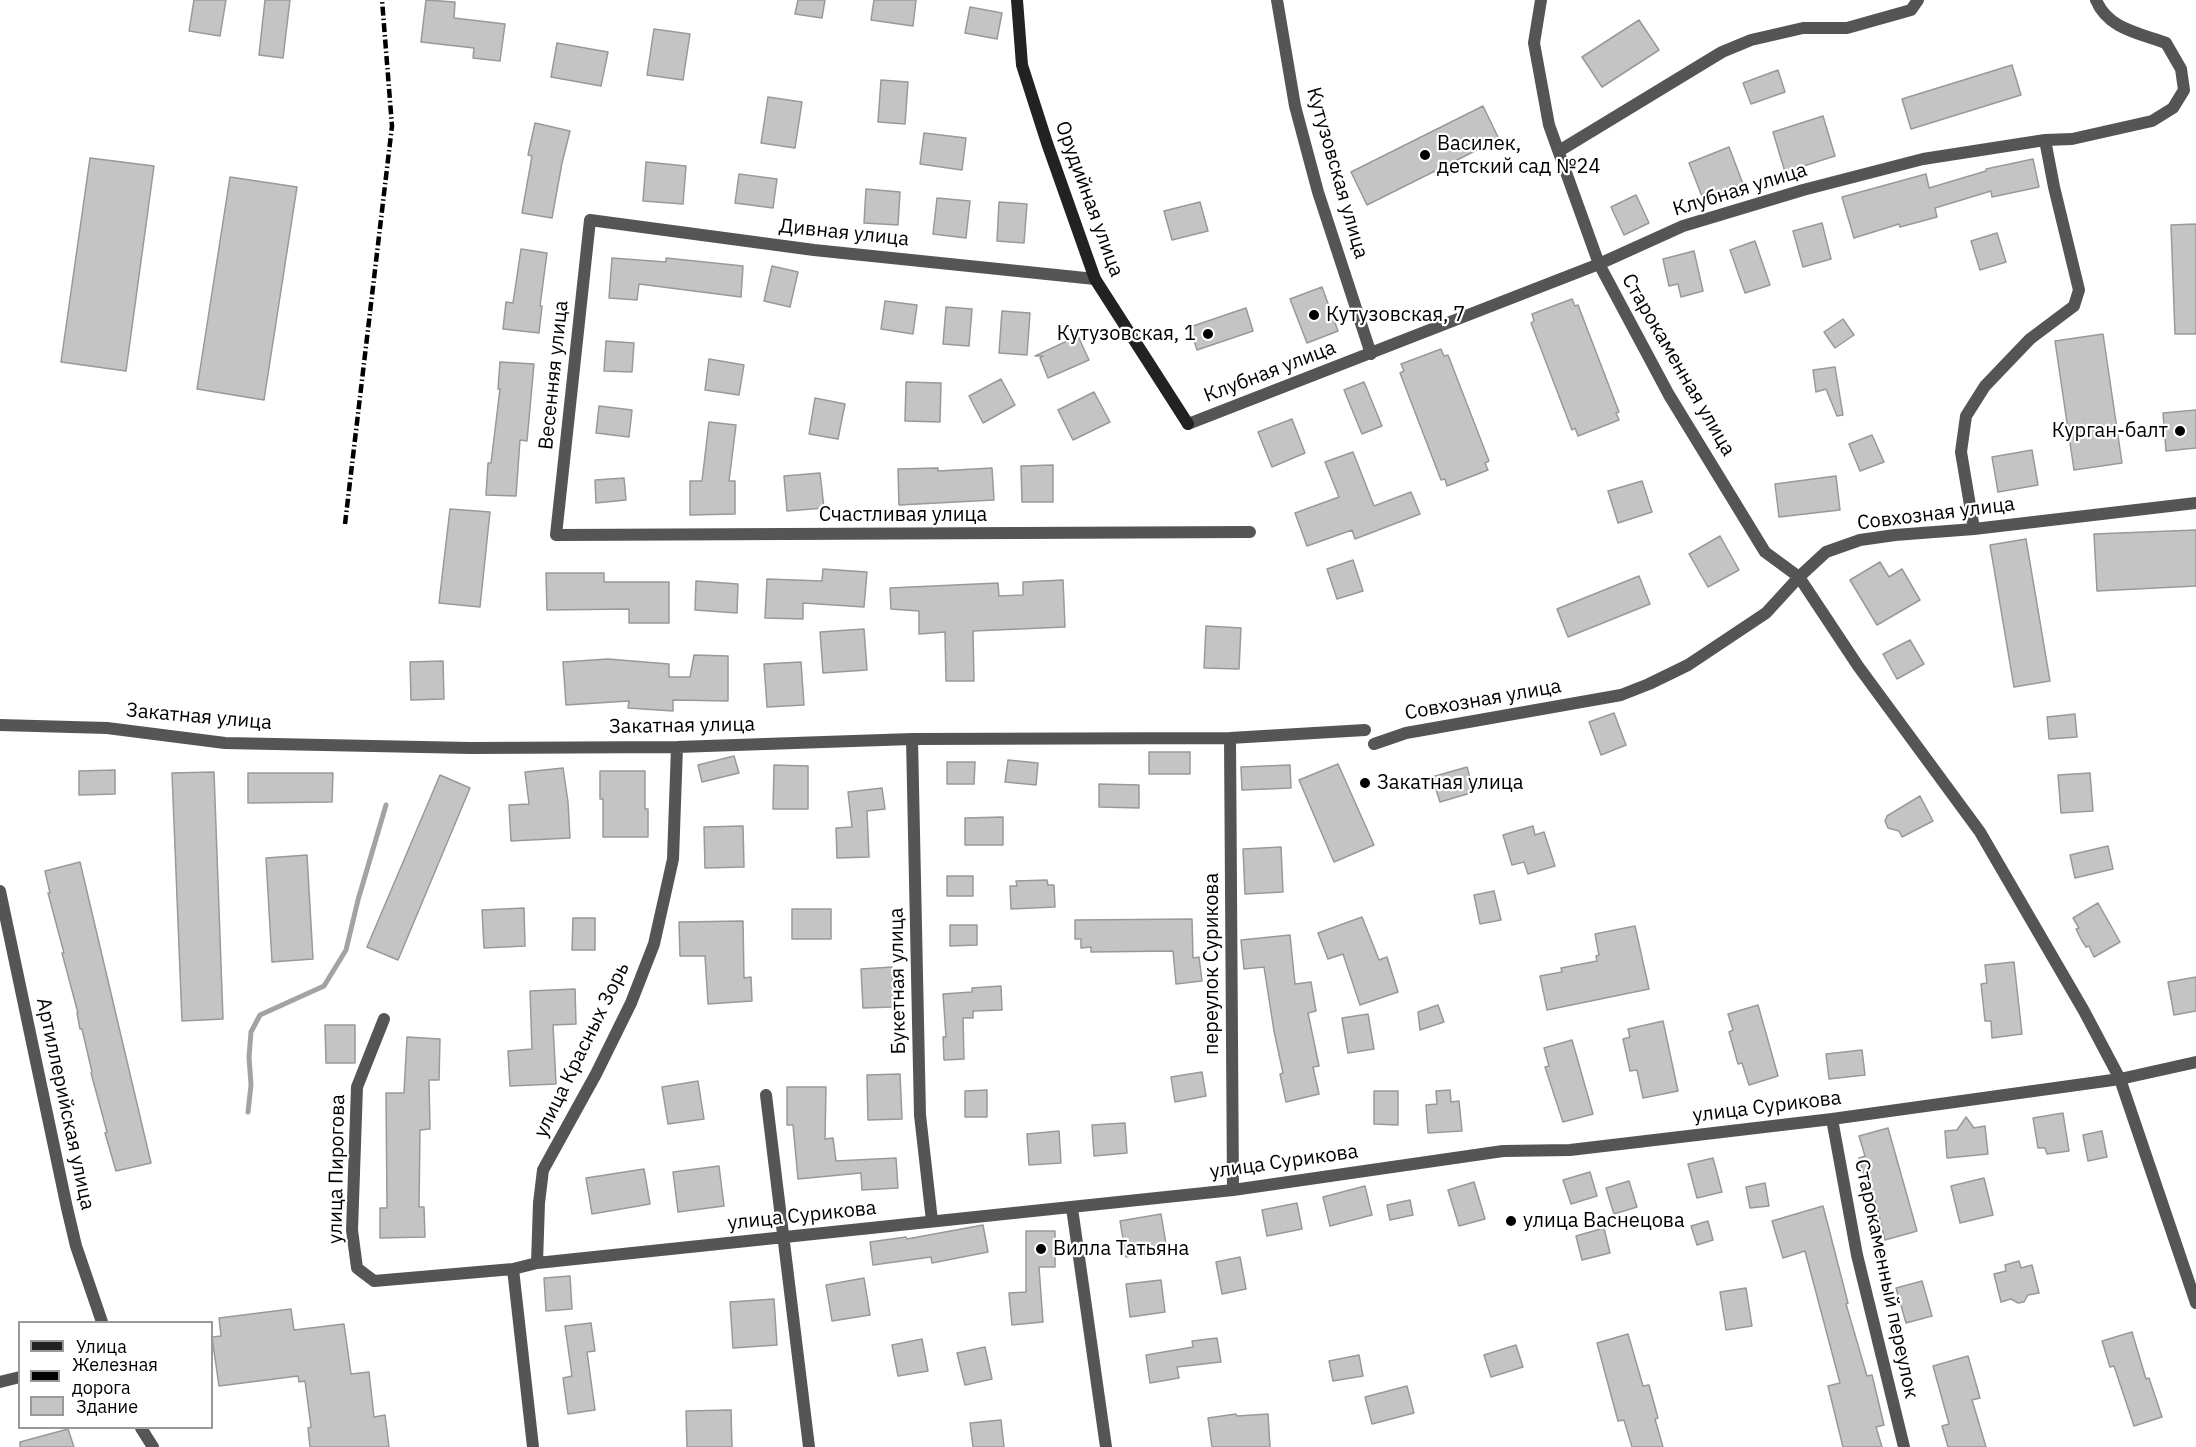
<!DOCTYPE html>
<html>
<head>
<meta charset="utf-8">
<style>
  body { margin:0 }
  #map { position:relative; width:2196px; height:1447px; overflow:hidden; background:#fff; font-family:"IBM Plex Sans",sans-serif }
  canvas { display:block }
  .legend { position:absolute; left:18px; top:1321px; width:195px; height:108px; box-sizing:border-box; background:#fff; border:2px solid #999; margin:0; padding:8px 10px; list-style:none; font-size:18px; color:#000 }
  .legend li { display:flex; align-items:center; gap:12px; height:30px }
  .legend b { width:30px; border:2px solid #999 }
</style>
</head>
<body>
<div id="map">
<canvas width="2196" height="1447"></canvas>
<ul class="legend">
<li><b style="height:8px;background:#222"></b>Улица</li>
<li><b style="height:8px;background:#000"></b>Железная дорога</li>
<li><b style="height:16px;background:#c4c4c4"></b>Здание</li>
</ul>
</div>
<script>
const context = document.querySelector('canvas').getContext('2d');
context.lineJoin = 'round';
function stroke(path, color, width, dash) {
  context.strokeStyle = color;
  context.lineWidth = width;
  context.lineCap = dash ? 'butt' : 'round';
  context.setLineDash(dash || []);
  context.stroke(path);
}
function fill(path, color) {
  context.fillStyle = color;
  context.fill(path, 'evenodd');
}
function drawText(font, color, halo, rows, align = 'center') {
  context.font = font + ' "IBM Plex Sans",sans-serif';
  context.lineWidth = 4.5;
  context.setLineDash([]);
  context.textBaseline = 'middle';
  context.strokeStyle = halo;
  context.fillStyle = color;
  for (const [text, x, y, turn = 0] of rows) {
    context.save();
    context.translate(x, y);
    context.rotate((+turn || 0) * Math.PI / 180);
    context.textAlign = isNaN(turn) ? turn : align;
    if (halo) context.strokeText(text, 0, 0);
    context.fillText(text, 0, 0);
    context.restore();
  }
}
const stream = new Path2D(`
  M248,1112L251,1085L249,1057L251,1032L260,1015L324,986L346,950L358,900L386,805`);
const building = new Path2D(`
  M194,0H226L220,36L189,31Z
  M265,0H290L283,58L259,55Z
  M426,0L455,2L454,18L505,24L500,61L473,58L474,48L421,42Z
  M798,0H825L822,18L795,14Z
  M874,0H916L913,26L871,20Z
  M970,7L1002,13L997,39L965,33Z
  M1639,20L1659,50L1602,87L1582,57Z
  M654,29L690,34L683,80L647,75Z
  M557,43L608,52L601,86L551,77Z
  M2012,65L2021,95L1911,129L1902,99Z
  M1778,70L1785,92L1751,104L1743,83Z
  M881,80L908,82L905,124L878,122Z
  M768,97L802,102L795,148L761,143Z
  M1483,106L1499,139L1367,205L1351,172Z
  M1823,116L1835,156L1785,172L1773,132Z
  M535,123L570,131L562,163L552,218L522,213L532,156L528,155Z
  M924,133L966,138L962,170L920,164Z
  M1729,147L1743,184L1703,199L1689,163Z
  M90,158L154,166L126,371L61,362Z
  M2033,159L2039,187L1992,197L1991,191L1935,208L1937,217L1900,227L1899,224L1854,238L1842,197L1926,174L1929,188L1986,171V169Z
  M646,162L686,166L683,204L643,201Z
  M739,174L777,179L773,208L735,203Z
  M230,177L297,187L264,400L197,389Z
  M866,189L900,192L898,225L864,223Z
  M1636,195L1649,223L1624,235L1611,207Z
  M937,198L970,201L966,238L933,234Z
  M999,202L1027,204L1024,243L997,241Z
  M1200,202L1208,231L1172,240L1164,211Z
  M1822,223L1831,259L1803,267L1793,231Z
  M2196,224V334H2175L2171,225Z
  M1997,233L2006,262L1980,270L1971,241Z
  M1755,241L1770,285L1745,293L1730,250Z
  M521,249L547,253L540,306H542L539,333L503,329L506,302L513,303Z
  M1694,251L1703,291L1681,297L1678,284L1669,286L1663,259Z
  M612,258L666,262V258L743,266L741,297L639,284L637,300L609,298Z
  M772,266L798,272L790,307L764,301Z
  M1322,287L1338,331L1307,343L1290,299Z
  M1572,299L1575,306L1578,305L1619,412L1616,413L1619,420L1578,436L1575,428L1572,430L1531,323L1534,321L1532,314Z
  M885,301L917,305L913,334L881,329Z
  M946,307L972,309L969,346L943,344Z
  M1246,308L1253,331L1197,350L1190,327Z
  M1002,311L1030,313L1027,355L999,353Z
  M1843,319L1854,335L1835,348L1824,332Z
  M2103,334L2122,463L2074,470L2055,341Z
  M1078,336L1089,360L1048,378L1040,358L1043,356H1035Z
  M606,341L634,343L632,372L604,371Z
  M1441,349L1444,356L1448,355L1489,461L1485,463L1488,470L1447,486L1445,479L1441,480L1400,373L1404,371L1401,364Z
  M709,359L744,365L739,395L705,390Z
  M500,362L534,364L527,441L520,440L516,496L486,495L488,463H491L500,389H498Z
  M1835,367L1843,415L1837,416L1826,389L1816,392L1813,370Z
  M1001,379L1015,405L983,423L969,396Z
  M906,382L941,383L940,422L905,421Z
  M1364,382L1382,426L1362,434L1344,390Z
  M1094,392L1110,422L1073,440L1058,410Z
  M815,398L845,404L838,439L809,434Z
  M599,406L632,410L629,437L596,433Z
  M2196,410V448L2166,451L2163,413Z
  M1292,419L1305,453L1272,467L1258,432Z
  M709,422L736,425L729,481H735V514L690,515V481H702Z
  M1872,435L1884,462L1860,471L1849,444Z
  M2032,450L2038,485L1998,492L1992,457Z
  M1353,452L1374,506L1411,492L1420,514L1355,539L1352,530L1307,546L1295,513L1339,497L1325,462Z
  M1053,465V502H1022L1021,466Z
  M938,468V471L992,468L994,500L899,505L898,469Z
  M820,473L824,508L787,511L784,476Z
  M1836,476L1840,510L1779,517L1775,484Z
  M624,478L626,500L596,503L595,480Z
  M1642,481L1652,512L1618,523L1608,491Z
  M450,509L490,512L480,607L439,603Z
  M2196,530V586L2097,591L2094,534Z
  M1720,536L1739,570L1708,587L1689,554Z
  M2026,539L2050,681L2014,687L1990,545Z
  M1353,560L1363,591L1337,599L1327,569Z
  M1880,562L1889,577L1902,569L1920,600L1877,625L1850,580Z
  M823,569L867,572L864,607L803,603V619L765,618L767,579L822,581Z
  M546,573H604V582H669V623H629V609L547,610Z
  M1639,576L1650,604L1568,637L1557,609Z
  M1063,580L1065,627L973,631L974,681H946L945,632L919,634V611L891,609L890,588L998,583L999,596L1023,595V582Z
  M696,581L738,584L737,613L695,610Z
  M1206,626L1241,628L1239,669L1204,668Z
  M864,629L867,670L823,673L820,632Z
  M1910,640L1924,664L1897,679L1883,654Z
  M694,655L728,656V701L673,700V711L628,708L629,701L566,705L563,662L608,659L669,664V677H690Z
  M443,661L444,699L411,700L410,662Z
  M801,662L804,705L767,707L764,664Z
  M1614,713L1626,745L1601,755L1589,722Z
  M2075,714L2077,737L2049,739L2047,717Z
  M1149,752H1190V774H1149Z
  M734,756L739,773L702,782L698,765Z
  M1008,760L1038,763L1036,785L1005,782Z
  M947,762H975L974,784H947Z
  M1338,764L1374,845L1334,862L1299,780Z
  M774,765L808,766V809H773Z
  M1290,765L1291,788L1242,790L1241,767Z
  M1467,767L1474,792L1440,802L1432,777Z
  M563,768L568,802L570,838L511,841L509,805L529,804L525,772Z
  M115,770V794L79,795V771Z
  M600,771H645V809H648V837H603V799H600Z
  M214,772L223,1019L182,1021L172,773Z
  M248,773H333L332,802L248,803Z
  M2090,773L2093,811L2061,813L2058,775Z
  M440,775L470,788L398,960L367,947Z
  M1099,784L1139,785V808L1099,807Z
  M882,788L885,809L867,811L869,857L837,858L836,828L852,827L848,792Z
  M1920,796L1933,821L1902,837L1899,831L1888,828L1885,821L1887,816Z
  M1003,817V845H965V818Z
  M743,826L744,867L705,868L704,827Z
  M1533,826L1535,835L1544,832L1555,866L1528,874L1524,862L1512,865L1503,835Z
  M2108,846L2113,869L2075,878L2070,855Z
  M1281,847L1283,892L1245,894L1243,849Z
  M307,855L313,959L272,962L266,858Z
  M80,862L151,1163L116,1171L105,1133L107,1132L91,1073L92,1072L82,1029H80L77,1013H78L62,953H64L48,893H50L45,871Z
  M947,876H973V896H947Z
  M1047,880L1048,885H1054L1055,907L1011,909L1010,886H1017L1016,881Z
  M1494,891L1501,920L1480,924L1474,895Z
  M2098,903L2120,942L2094,957L2089,946L2086,947L2081,939L2076,929L2079,928L2073,918Z
  M524,908L525,946L484,948L482,910Z
  M792,909H831V939H792Z
  M1362,917L1379,960L1387,957L1398,992L1360,1005L1343,954L1328,959L1318,933Z
  M573,918H595V950H572Z
  M1192,919L1193,958L1199,957L1202,981L1176,984L1173,951L1091,952V947L1081,948V939H1075V920Z
  M743,921L744,978L751,977L752,1001L708,1004L705,956H680L679,922Z
  M950,925H977V945L950,946Z
  M1635,926L1649,989L1547,1010L1540,976L1562,972L1561,968L1597,961L1596,956L1599,955L1595,934Z
  M1290,935L1295,984L1311,982L1316,1011L1308,1013L1319,1066L1313,1067L1319,1094L1286,1102L1280,1074L1283,1073L1274,1031L1264,967L1244,969L1241,940Z
  M2014,962L2022,1034L1992,1038L1991,1021H1985L1981,984L1987,983L1985,965Z
  M892,967L893,1007L863,1008L861,969Z
  M2196,977V1011L2174,1015L2168,982Z
  M1001,986L1002,1010L973,1011V1018H963L964,1059L944,1060L943,1037H946L943,994L972,992V988Z
  M575,989L576,1024L553,1025L556,1084L510,1086L508,1051L532,1049L530,991Z
  M1438,1005L1444,1022L1420,1030L1418,1012Z
  M1758,1005L1778,1076L1749,1085L1742,1063L1738,1064L1729,1032L1733,1030L1728,1014Z
  M1368,1014L1374,1049L1348,1053L1342,1018Z
  M1663,1021L1678,1091L1643,1098L1637,1070L1630,1071L1623,1039L1630,1037L1628,1029Z
  M325,1025H355V1063H326Z
  M407,1037L440,1039L439,1080H429L430,1129L420,1130L419,1207H424L425,1237L380,1238V1208H387L386,1093H404Z
  M1572,1040L1593,1114L1563,1122L1545,1067L1549,1066L1544,1048Z
  M1862,1050L1865,1075L1829,1079L1826,1054Z
  M1202,1072L1206,1096L1175,1102L1171,1077Z
  M900,1074L902,1119L868,1120L867,1075Z
  M698,1081L704,1119L668,1124L662,1087Z
  M787,1087H826L825,1139L833,1138L836,1161L896,1158L898,1188L862,1190L861,1173L798,1179L793,1125H787Z
  M987,1090V1117H965V1091Z
  M1450,1090L1451,1102L1459,1101L1462,1131L1428,1133L1426,1105L1437,1104L1436,1091Z
  M1374,1091H1398V1125L1374,1124Z
  M2063,1113L2069,1151L2047,1154L2045,1148H2038L2033,1118Z
  M1966,1117L1974,1128L1985,1126L1988,1154L1947,1158L1945,1131L1957,1130Z
  M1125,1123L1127,1153L1094,1156L1092,1125Z
  M1888,1128L1917,1231L1885,1240L1872,1188L1868,1189L1859,1158L1865,1156L1859,1136Z
  M1059,1131L1061,1163L1029,1165L1027,1134Z
  M2102,1131L2107,1157L2088,1161L2083,1135Z
  M1713,1158L1722,1192L1697,1198L1688,1164Z
  M719,1166L724,1206L678,1212L673,1172Z
  M644,1169L650,1204L592,1214L586,1178Z
  M1590,1172L1597,1196L1571,1204L1563,1180Z
  M1984,1178L1993,1215L1960,1223L1951,1186Z
  M1629,1181L1637,1207L1614,1214L1606,1188Z
  M1474,1182L1485,1219L1459,1226L1448,1190Z
  M1765,1183L1769,1206L1750,1208L1746,1187Z
  M1365,1186L1372,1215L1330,1226L1323,1197Z
  M1410,1200L1413,1215L1390,1220L1387,1205Z
  M1297,1203L1302,1229L1267,1236L1262,1210Z
  M1823,1206L1848,1303L1846,1304L1867,1376L1872,1375L1884,1425L1876,1427L1882,1447H1843L1828,1386L1840,1383L1805,1251L1783,1258L1772,1221Z
  M1161,1214L1167,1250L1126,1257L1120,1221Z
  M1708,1221L1713,1240L1697,1245L1691,1226Z
  M983,1225L988,1252L932,1263L931,1257L873,1265L870,1242L906,1237L907,1239Z
  M1604,1228L1610,1253L1582,1260L1576,1236Z
  M1026,1231H1055V1267H1039L1043,1322L1012,1325L1009,1293L1026,1292Z
  M1240,1257L1246,1289L1222,1294L1216,1262Z
  M2019,1261L2021,1268L2032,1265L2039,1293L2028,1295L2024,1302L2018,1303L2011,1299L2001,1302L1994,1274L2006,1271L2005,1265Z
  M570,1276L572,1309L546,1311L544,1278Z
  M864,1278L870,1315L832,1321L826,1285Z
  M1161,1280L1165,1312L1130,1317L1126,1284Z
  M1922,1281L1932,1316L1906,1323L1896,1288Z
  M1746,1288L1752,1326L1726,1330L1720,1292Z
  M774,1299L777,1345L733,1348L730,1302Z
  M291,1309L294,1330L344,1324L351,1374L369,1372L374,1417L385,1415L389,1447H310L308,1428L311,1427L305,1381L299,1382L298,1376L219,1386L212,1337L221,1336L219,1318Z
  M591,1323L595,1351L587,1352L595,1410L568,1414L563,1378L572,1376L565,1326Z
  M2132,1332L2146,1379L2149,1378L2162,1417L2134,1426L2114,1366L2110,1367L2102,1341Z
  M1628,1334L1643,1386L1649,1385L1658,1418L1655,1419L1663,1447H1632L1624,1420L1618,1421L1597,1343Z
  M1217,1338L1221,1362L1177,1367L1179,1378L1150,1383L1146,1355L1193,1347L1192,1341Z
  M922,1339L928,1371L898,1376L892,1345Z
  M1516,1345L1523,1367L1491,1377L1484,1355Z
  M985,1347L992,1379L965,1385L957,1353Z
  M1359,1355L1363,1376L1333,1381L1329,1361Z
  M1968,1356L1980,1398L1972,1400L1986,1447H1948L1942,1426L1949,1424L1933,1366Z
  M1407,1386L1414,1413L1372,1424L1365,1397Z
  M731,1410L732,1447H687L686,1411Z
  M1236,1414L1237,1416L1268,1414L1270,1447H1212L1208,1418Z
  M1001,1420L1004,1447H973L970,1423Z
  M68,1429L74,1447H20V1442Z`);
const street = new Path2D(`
  M1277,0L1295,106L1318,192L1371,354
  M1541,0L1534,43L1549,125L1599,264L1669,395L1765,552L1799,577L1858,666L1980,832L2084,1011L2120,1079L2196,1303
  M1559,151L1722,52L1751,40L1803,28H1847L1911,10L1918,0
  M1095,279L814,250L590,220L556,535L1250,532
  M1188,424L1599,264L1683,226L1803,190L1923,159L2045,140L2072,139L2152,121L2173,108L2184,90L2181,69L2166,43C2139,33 2108,29 2096,0
  M1974,529L1961,452L1966,416L1985,386L2030,339L2074,306L2079,290L2054,187L2045,140
  M0,725L107,728L225,743L471,748L677,747L912,739L1230,738L1365,730
  M1230,738L1233,1190
  M912,739L920,1115L932,1221
  M1374,744L1406,733L1621,695L1649,684L1688,665L1766,613L1799,577L1826,552L1860,540L1895,535L1974,529L2196,503
  M0,891L67,1208L76,1246L102,1322
  M384,1019L357,1087L352,1230L357,1268L374,1281L513,1269L537,1263L1233,1190L1503,1151L1570,1150L1832,1119L2120,1079L2196,1062
  M766,1095L809,1447
  M1832,1119L1857,1255L1904,1447
  M1072,1208L1106,1447
  M537,1263L539,1203L543,1170L596,1074L631,1003L654,944L673,859L677,747
  M513,1269L533,1447
  M0,1382L20,1377
  M141,1428L153,1447`);
const secondary = new Path2D(`
  M1017,0L1022,65L1047,143L1095,279L1188,424`);
const rail = new Path2D(`
  M345,524L392,126L382,0`);
const markers = [
  [1425,155,6,"#000"],
  [1314,315,6,"#000"],
  [1208,334,6,"#000"],
  [2180,431,6,"#000"],
  [1365,783,6,"#000"],
  [1511,1221,6,"#000"],
  [1041,1249,6,"#000"]
];
const poiNames = [
  ["Василек,",1437,144],
  ["детский сад №24",1437,167],
  ["Кутузовская, 7",1326,315],
  ["Кутузовская, 1",1196,334,"right"],
  ["Курган-балт",2168,431,"right"],
  ["Закатная улица",1377,783],
  ["улица Васнецова",1523,1221],
  ["Вилла Татьяна",1053,1249]
];
const streetNames = [
  ["Кутузовская улица",1337,173,74],
  ["Клубная улица",1740,190,-17],
  ["Орудийная улица",1089,199,70],
  ["Дивная улица",844,233,6],
  ["Старокаменная улица",1678,365,60],
  ["Клубная улица",1270,372,-21],
  ["Весенняя улица",554,375,-84],
  ["Совхозная улица",1936,514,-7],
  ["Счастливая улица",903,515],
  ["Совхозная улица",1483,700,-10],
  ["Закатная улица",199,717,5],
  ["Закатная улица",682,726,-1],
  ["переулок Сурикова",1212,964,-90],
  ["Букетная улица",898,981,-91],
  ["улица Красных Зорь",582,1050,-64],
  ["Артиллерийская улица",65,1104,78],
  ["улица Сурикова",1767,1107,-7],
  ["улица Сурикова",1284,1162,-8],
  ["улица Пирогова",337,1169,-89],
  ["улица Сурикова",802,1216,-6],
  ["Старокаменный переулок",1886,1279,78]
];
stroke(stream, '#a3a3a3', 5);
fill(building, '#c4c4c4');
stroke(building, '#999', 1.5);
stroke(street, '#555', 12);
stroke(secondary, '#222', 12);
stroke(rail, '#000', 4.5, [9, 3, 1.5, 3]);
for (const [x, y, r, color] of markers) {
  const dot = new Path2D();
  dot.arc(x, y, r, 0, 2 * Math.PI);
  context.fillStyle = color;
  context.fill(dot);
  stroke(dot, '#fff', 2);
}
drawText('20px', '#000', '#fff', poiNames, 'left');
drawText('20px', '#000', '#fff', streetNames);
</script>
</body>
</html>
